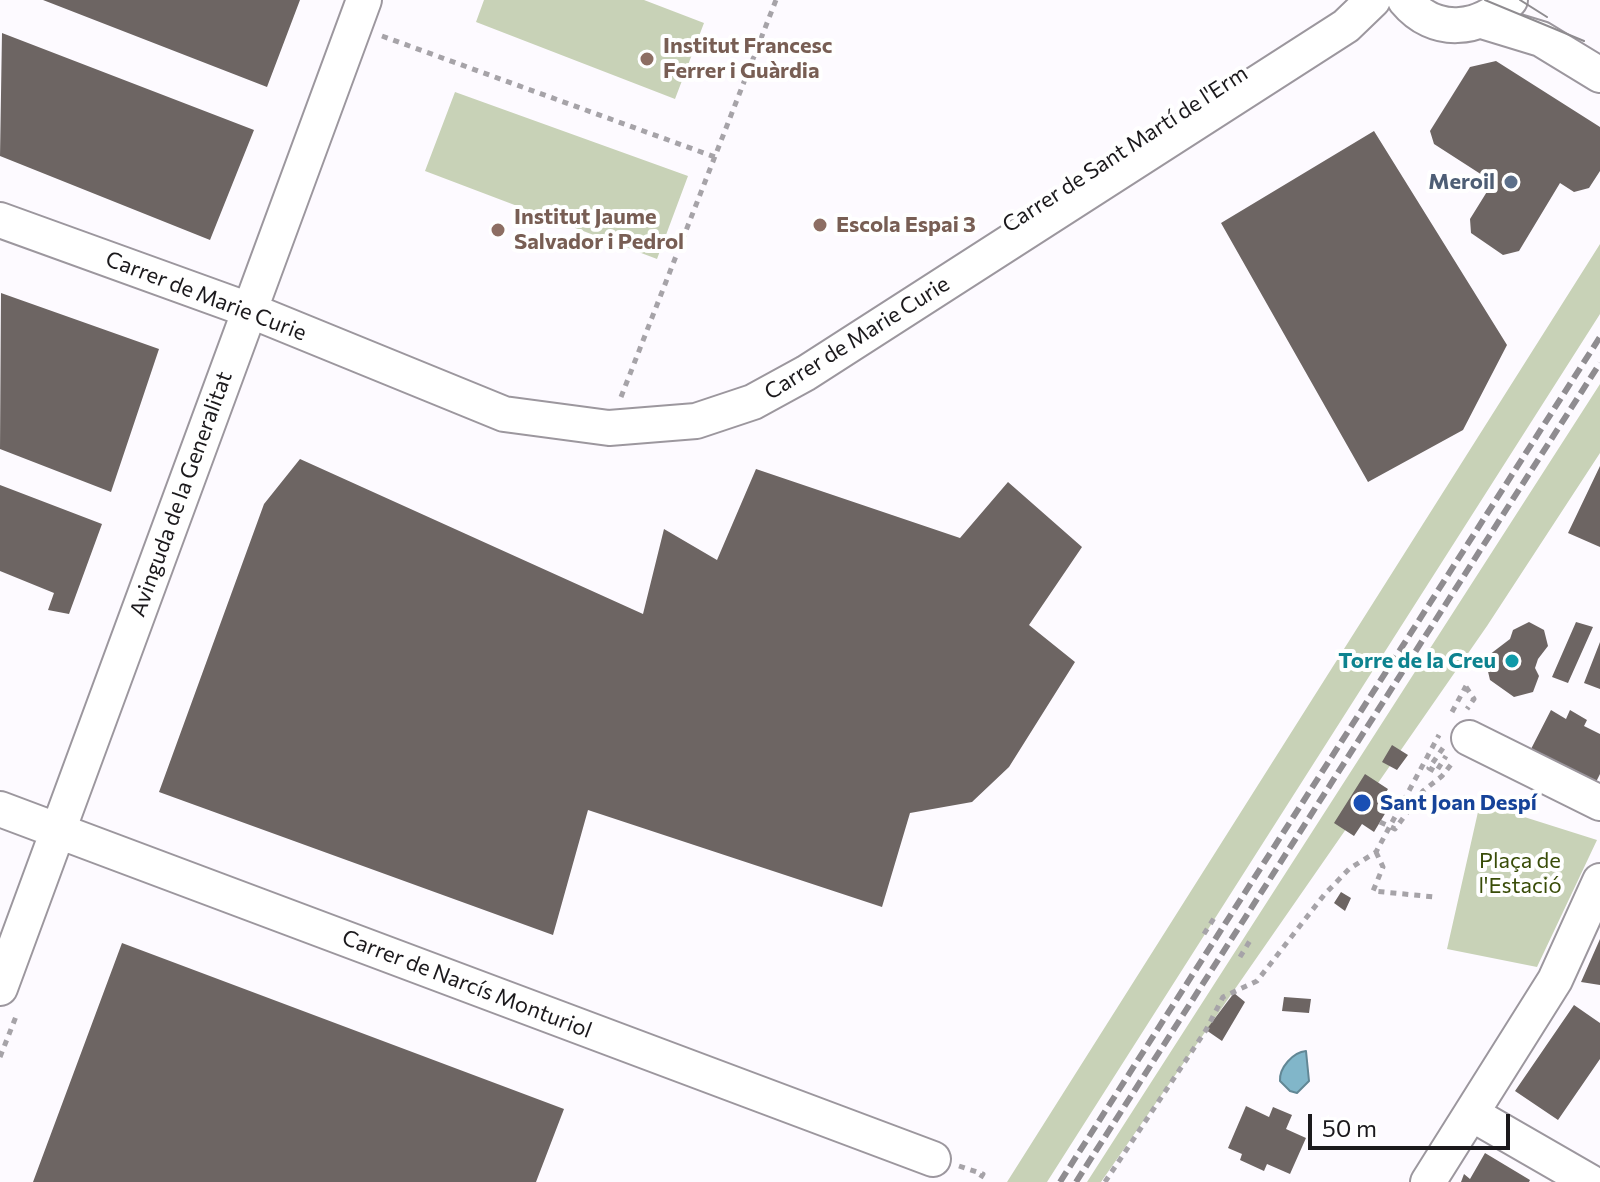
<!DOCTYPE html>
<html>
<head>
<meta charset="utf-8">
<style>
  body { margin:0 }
  #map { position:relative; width:1600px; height:1182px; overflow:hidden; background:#fdfaff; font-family:Commissioner,sans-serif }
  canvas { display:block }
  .scale { position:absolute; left:1308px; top:1114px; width:202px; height:36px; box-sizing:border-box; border:4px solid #1b191c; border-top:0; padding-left:10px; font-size:24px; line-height:28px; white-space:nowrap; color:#1b191c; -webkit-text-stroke:6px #fff; paint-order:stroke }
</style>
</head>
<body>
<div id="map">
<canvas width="1600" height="1182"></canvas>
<div class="scale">50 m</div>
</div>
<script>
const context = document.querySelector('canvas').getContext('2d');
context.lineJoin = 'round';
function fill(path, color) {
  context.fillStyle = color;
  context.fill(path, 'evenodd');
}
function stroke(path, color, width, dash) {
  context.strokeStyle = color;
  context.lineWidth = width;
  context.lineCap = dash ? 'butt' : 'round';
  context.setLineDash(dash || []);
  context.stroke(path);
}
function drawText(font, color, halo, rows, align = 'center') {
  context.font = font + ' Commissioner,sans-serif';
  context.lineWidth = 8;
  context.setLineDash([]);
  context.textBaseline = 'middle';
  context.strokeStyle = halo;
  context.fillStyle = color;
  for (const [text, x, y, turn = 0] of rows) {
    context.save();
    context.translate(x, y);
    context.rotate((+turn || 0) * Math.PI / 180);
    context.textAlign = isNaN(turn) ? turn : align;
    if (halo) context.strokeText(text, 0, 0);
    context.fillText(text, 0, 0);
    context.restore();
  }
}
const green = new Path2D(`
  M484,0H644L704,23L675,99L476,22Z
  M455,92L688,176L657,259L425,171Z
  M1600,244V314L1047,1182H1007Z
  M1600,384V453L1487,626L1101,1182H1087Z
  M1480,803L1597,840L1537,967L1447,949Z`);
const water = new Path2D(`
  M1306,1051L1309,1081L1297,1093L1290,1091L1280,1081C1279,1068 1293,1052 1306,1051Z`);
const building = new Path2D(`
  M43,0H300L267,87Z
  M2,33L254,130L210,240L0,156Z
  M1496,61L1600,127V171L1589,188L1574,192L1560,183L1519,251L1503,255L1471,233L1470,219L1493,182L1434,144L1430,131L1470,67Z
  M1374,131L1507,345L1463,430L1368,482L1221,223Z
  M1,293L159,349L111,492L0,449Z
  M300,459L643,614L664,529L717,560L756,469L960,538L1008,482L1082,547L1029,625L1075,662L1009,767L972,802L910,813L882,907L588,810L553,935L159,792L264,504Z
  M1600,466V547L1568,533Z
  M0,485L102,524L69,614L48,610L54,593L0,571Z
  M1529,622L1544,630L1548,646L1538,659L1535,668L1539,676L1533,692L1514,697L1490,680L1486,663L1489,655L1510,639L1513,630Z
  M1576,622L1593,627L1568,683L1552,677Z
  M1600,642V689L1584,683Z
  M1551,710L1566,719L1570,710L1587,720L1584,726L1600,734V774L1596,782L1531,749Z
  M1392,745L1408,755L1397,770L1382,762Z
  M1365,774L1388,789L1380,802L1389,807L1374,832L1362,824L1354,836L1334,823Z
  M1341,892L1351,898L1345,911L1334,903Z
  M1600,939V985L1581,982Z
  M122,943L564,1109L536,1182H33Z
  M1234,993L1245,1002L1222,1041L1206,1030Z
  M1284,997L1311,999L1309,1013L1282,1011Z
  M1574,1005L1600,1023V1059L1558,1120L1515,1091Z
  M1246,1106L1269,1117L1273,1107L1292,1115L1286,1129L1306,1138L1290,1174L1267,1164L1264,1171L1240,1160L1242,1154L1228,1148Z
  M1485,1153L1530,1180L1529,1182H1461L1464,1174L1470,1179Z`);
const path = new Path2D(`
  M382,36L715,157
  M621,397L776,0
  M1466,687L1474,699L1467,709
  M1452,712L1466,686
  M1443,748L1429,768L1436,772L1446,756
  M1380,822L1395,829L1423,791L1442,776L1453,762
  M1376,852L1383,867L1373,891L1435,897
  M1204,934L1216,915
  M1240,957L1251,939
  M0,1057L17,1014
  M959,1166L983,1174L978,1182
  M1105,1182L1206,1030L1223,997L1257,981L1324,895L1349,869L1376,852L1439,735`);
const minor = new Path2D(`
  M1405,0C1435,36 1479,31 1510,0
  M1482,21L1541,39L1600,75
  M0,220L249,310L504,414L609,428L696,421L753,402L806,373L1346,26L1373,0
  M1469,738L1600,803
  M0,809L933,1159
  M0,988L364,0
  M1472,1114L1590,1182
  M1428,1182L1555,980L1600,881`);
const tram = new Path2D(`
  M1485,0L1584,41
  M1520,0L1547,17`);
const rail = new Path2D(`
  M1060,1182L1600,337
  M1076,1182L1600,363`);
const markers = [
  [647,59,8,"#8d6e63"],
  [1511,182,8,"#5c6f8a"],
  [820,225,8,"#8d6e63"],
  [498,230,8,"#8d6e63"],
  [1512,661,8,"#0f9aa8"],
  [1362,803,10,"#1a4fb4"]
];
const educationNames = [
  ["Institut Francesc",663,46],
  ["Ferrer i Guàrdia",663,71],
  ["Institut Jaume",514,217],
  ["Salvador i Pedrol",514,242],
  ["Escola Espai 3",836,225]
];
const streetNames = [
  ["Carrer de Sant Martí de l'Erm",1125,149,-33],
  ["Carrer de Marie Curie",206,296,21],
  ["Carrer de Marie Curie",857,338,-32],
  ["Avinguda de la Generalitat",181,494,-70],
  ["Carrer de Narcís Monturiol",467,984,21]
];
const serviceNames = [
  ["Meroil",1495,182]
];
const cultureNames = [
  ["Torre de la Creu",1496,661]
];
const transitNames = [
  ["Sant Joan Despí",1380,803]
];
const parkNames = [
  ["Plaça de",1520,861],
  ["l'Estació",1520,886]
];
fill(green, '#c8d2b7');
fill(water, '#81b6c9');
stroke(water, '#628795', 2);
fill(building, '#6d6563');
stroke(minor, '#9c979e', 38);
stroke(path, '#a6a3a8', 5, [6, 6]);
stroke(minor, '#fff', 34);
stroke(tram, '#8f8c90', 2);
stroke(rail, '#8f8c90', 6, [12, 6]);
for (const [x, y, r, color] of markers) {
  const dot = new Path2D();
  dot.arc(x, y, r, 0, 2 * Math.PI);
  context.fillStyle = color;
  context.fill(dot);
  stroke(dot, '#fff', 3);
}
drawText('bold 22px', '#785e54', '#fff', educationNames, 'left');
drawText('22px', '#1b191c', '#fff', streetNames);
drawText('bold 22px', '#4e5e75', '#fff', serviceNames, 'right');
drawText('bold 22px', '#0d838f', '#fff', cultureNames, 'right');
drawText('bold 22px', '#164399', '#fff', transitNames, 'left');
drawText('22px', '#394c08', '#fff', parkNames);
</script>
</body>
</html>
